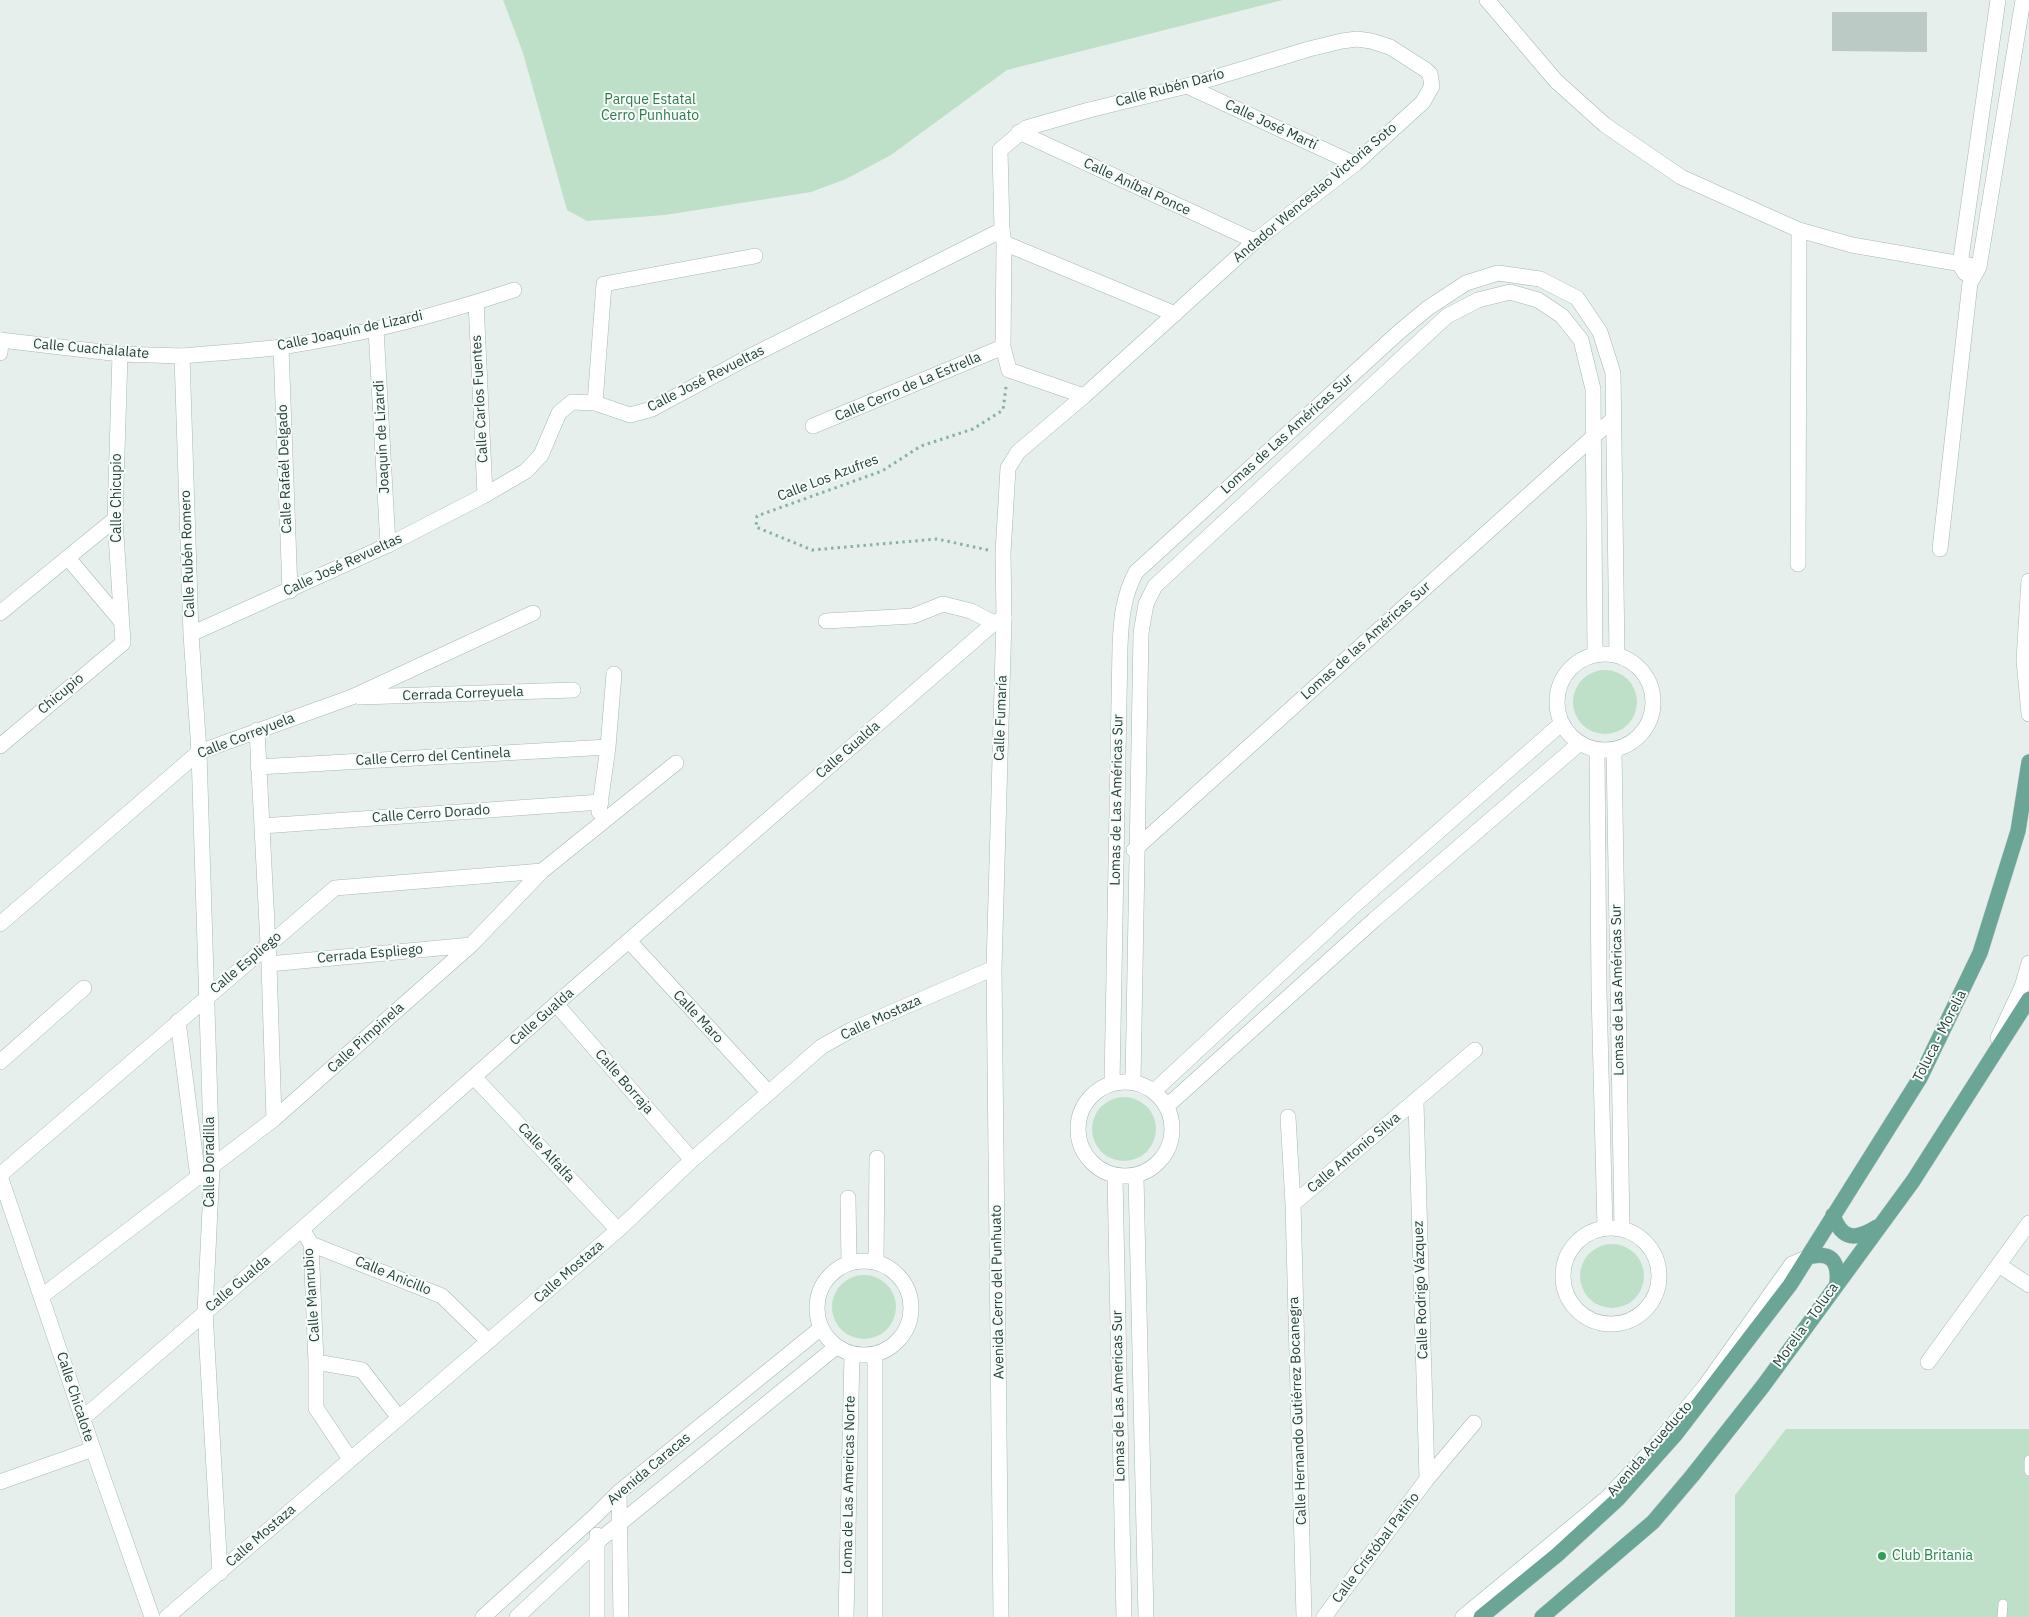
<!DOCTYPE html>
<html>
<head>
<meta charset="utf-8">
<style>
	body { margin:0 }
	canvas { display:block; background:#e6efeb }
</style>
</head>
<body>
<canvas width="2029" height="1617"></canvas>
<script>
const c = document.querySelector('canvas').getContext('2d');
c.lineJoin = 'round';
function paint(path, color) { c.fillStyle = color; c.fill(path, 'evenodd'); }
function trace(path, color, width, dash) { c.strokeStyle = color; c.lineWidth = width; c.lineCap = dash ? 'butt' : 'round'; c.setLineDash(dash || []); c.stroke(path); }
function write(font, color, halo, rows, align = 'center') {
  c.font = font + ' "IBM Plex Sans",sans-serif'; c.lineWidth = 4; c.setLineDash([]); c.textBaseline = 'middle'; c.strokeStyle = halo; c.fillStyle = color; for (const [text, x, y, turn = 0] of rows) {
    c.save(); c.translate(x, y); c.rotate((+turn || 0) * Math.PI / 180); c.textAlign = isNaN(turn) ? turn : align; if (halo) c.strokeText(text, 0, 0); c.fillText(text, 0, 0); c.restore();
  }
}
paint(new Path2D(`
	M 503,0 L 1283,0 L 1007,70 L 891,155 L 846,179 L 811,192 L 665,215 L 587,221 L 567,210 L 523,53 Z
	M1573 702a32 32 0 1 1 64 0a32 32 0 1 1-64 0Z
	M1092 1129a32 32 0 1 1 64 0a32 32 0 1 1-64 0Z
	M1580 1276a32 32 0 1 1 64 0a32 32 0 1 1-64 0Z
	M832 1307a32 32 0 1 1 64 0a32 32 0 1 1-64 0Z
	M 1786,1429 L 2029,1429 L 2029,1617 L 1735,1617 L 1735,1495 Z`), '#bfe0c8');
paint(new Path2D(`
	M 1832,12 L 1927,12 L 1927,52 L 1832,51 Z`), '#bbcac4');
const lane = new Path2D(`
	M 2029,1460 L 2029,1471
	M 2002,1617 L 2003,1604`);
const street = new Path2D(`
	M 1487,0 L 1556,81 L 1605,125 L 1681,177 L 1799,230 L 1852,245 L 1979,267
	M 1187,86 L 1355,164
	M 1019,132 L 1255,241
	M 1002,230 L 1004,243 L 1003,347 L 1009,370 L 1084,396
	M 1004,243 L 1175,314
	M 1965,273 L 1960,265 L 1998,0
	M 476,302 L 485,495
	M 376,329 L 388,545
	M 281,347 L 290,591
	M 0,353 L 1,340
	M 182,356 C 215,353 249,351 281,347 C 360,335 439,315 514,290
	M 595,403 L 604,284 L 755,256
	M 813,426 L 1003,347
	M 1940,549 L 1970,283 L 1979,267 L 2023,0
	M 68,558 L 121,621
	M 1798,564 L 1799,230
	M 826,621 L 913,616 L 943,604 L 971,611 L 994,623
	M1557 702a48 48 0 1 1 96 0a48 48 0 1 1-96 0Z
	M 360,697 L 573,690
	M 257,730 L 269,964 L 274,1119
	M 0,746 L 123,643 L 115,519
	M 1597,750 L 1599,991 L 1605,1228
	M 1614,750 L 1622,1229
	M 258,767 L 608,747
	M 599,812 L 608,747 L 614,674
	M 262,826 L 601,802
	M 1134,850 L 1613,419
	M 0,924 L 199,752 L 352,697 L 533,613
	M 629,941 L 768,1092
	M 269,964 L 471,945
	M 556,1004 L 692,1160
	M 178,1021 L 198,1178
	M 0,1062 L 84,988
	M 474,1077 L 618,1230
	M1078 1129a47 47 0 1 1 94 0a47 47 0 1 1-94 0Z
	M 1133,1082 L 1141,633 L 1146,604 L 1155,586 L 1447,316 L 1478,300 L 1510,292 L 1538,300 L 1562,316 L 1581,340 L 1593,389 L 1595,655
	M 1112,1083 L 1120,647 C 1121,620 1123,596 1136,572 L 1399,332 L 1428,308 L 1466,283 L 1498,273 L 1540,279 L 1577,298 L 1600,332 L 1613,373 L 1617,655
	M 1154,1091 L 1358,902 L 1562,723
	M 1416,1102 L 1427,1479
	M 1167,1106 L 1374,920 L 1580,743
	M 1288,1117 L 1293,1204 L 1304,1617
	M 0,1175 L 335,888 L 542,871
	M 1115,1176 L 1124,1617
	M 1136,1176 L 1146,1617
	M 848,1198 L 849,1263
	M 1293,1204 L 1475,1050
	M1563 1276a48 48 0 1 1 96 0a48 48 0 1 1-96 0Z
	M 302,1229 L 311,1244 L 316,1362 L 316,1408 L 350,1459
	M 311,1244 L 442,1296 L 488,1341
	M817 1308a47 47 0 1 1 94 0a47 47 0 1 1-94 0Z
	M 876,1262 L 877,1158
	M 1999,1265 L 2029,1285
	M 42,1296 L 274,1119 L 471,945 L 542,871 L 676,763
	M 875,1354 L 875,1617
	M 316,1362 L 362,1370 L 399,1418
	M 1928,1362 L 2029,1223
	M 83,1418 L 302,1229 L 556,1004 L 994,623 L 1004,618
	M 0,1482 L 93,1449
	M 619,1492 L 621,1617
	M 597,1535 L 597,1617
	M 483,1617 L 595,1516 L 619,1492 L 821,1328
	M 517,1617 L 597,1542 L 836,1347
	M 846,1617 L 852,1354
	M 1324,1617 L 1427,1479 L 1474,1423`);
const secondary = new Path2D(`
	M 0,340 L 120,354 L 182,356 L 191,634 L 199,752 L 212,1168 L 205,1312 L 220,1573
	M 2029,581 L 2024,660 L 2029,714
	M 0,613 L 115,519 L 120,354
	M 191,634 L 388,545 L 485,495 L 526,471 L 541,455 L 559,413 L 572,402 L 595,403 L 630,415 L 652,409 L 745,359 L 1002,230 L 1000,150 L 1026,128 L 1089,110 L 1187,86 L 1309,49 L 1342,41 L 1357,39 L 1371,41 L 1390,47 L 1426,70 L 1430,74 L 1432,86 L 1423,102 L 1355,164 L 1255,241 L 1084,396 L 1018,452 L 1008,468 L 1003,553 L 1004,618 L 994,968 L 1001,1617
	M 1998,1038 L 2022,987 L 2029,963
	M 0,1176 L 93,1449 L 152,1617
	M 167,1617 L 618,1230 L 692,1160 L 821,1047 L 851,1030 L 994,968
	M 1463,1617 L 1607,1498 L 1650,1452 L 1705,1386 L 1792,1264 L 1808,1257`);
const primary = new Path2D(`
	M 1833,1215 C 1842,1241 1856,1240 1877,1227
	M 1808,1257 C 1831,1251 1839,1261 1837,1283
	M 1481,1617 L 1557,1555 L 1618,1499 L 1676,1434 L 1790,1285 L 1920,1078 L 1980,953 L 2018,831 L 2029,762
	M 1542,1617 L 1653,1522 L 1692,1476 L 1763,1386 L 1913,1181 L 2029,999`);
trace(lane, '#a8b8b2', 10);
trace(street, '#a8b8b2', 16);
trace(secondary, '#a4bbb3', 16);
trace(primary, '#c2cac8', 16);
trace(new Path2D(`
	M 988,550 L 937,539 L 812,550 L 756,527 L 757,516 L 882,471 L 921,446 L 973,429 L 1003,410 L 1006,387`), '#86b3a5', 3, [2.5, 4]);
trace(lane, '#fff', 9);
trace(street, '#fff', 15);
trace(secondary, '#fff', 15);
trace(primary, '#6aa596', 15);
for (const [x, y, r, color] of [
	[1882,1556,5,"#2e9e5b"]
]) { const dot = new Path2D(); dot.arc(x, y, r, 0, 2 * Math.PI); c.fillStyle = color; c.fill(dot); trace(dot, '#f7fbf9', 2); }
write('14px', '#24423a', '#f7fbf9', [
	["Calle Rubén Darío",1170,88,-15],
	["Calle José Martí",1271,125,25],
	["Calle Aníbal Ponce",1137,187,25],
	["Andador Wenceslao Victoria Soto",1315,193,-40],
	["Calle Joaquín de Lizardi",350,331,-12],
	["Calle Cuachalalate",91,349,5],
	["Calle José Revueltas",706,379,-27],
	["Calle Cerro de La Estrella",908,387,-23],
	["Calle Carlos Fuentes",480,399,-93],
	["Lomas de Las Américas Sur",1287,434,-42],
	["Joaquín de Lizardi",382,437,-93],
	["Calle Rafaél Delgado",285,469,-92],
	["Calle Los Azufres",828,478,-21],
	["Calle Chicupio",117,498,-90],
	["Calle Rubén Romero",188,554,-92],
	["Calle José Revueltas",343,565,-25],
	["Lomas de las Américas Sur",1366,641,-42],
	["Chicupio",61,694,-40],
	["Cerrada Correyuela",463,694,-2],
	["Calle Fumaría",1001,718,-88],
	["Calle Correyuela",246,736,-21],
	["Calle Gualda",848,750,-41],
	["Calle Cerro del Centinela",433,757,-3],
	["Lomas de Las Américas Sur",1117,800,-89],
	["Calle Cerro Dorado",431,814,-4],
	["Cerrada Espliego",370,954,-5],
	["Calle Espliego",246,963,-40],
	["Lomas de Las Américas Sur",1618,990,-91],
	["Calle Gualda",542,1017,-41],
	["Calle Maro",698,1017,47],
	["Calle Mostaza",881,1018,-25],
	["Toluca - Morelia",1940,1036,-63],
	["Calle Pimpinela",366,1038,-42],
	["Calle Borraja",624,1082,49],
	["Calle Alfalfa",546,1153,47],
	["Calle Antonio Silva",1354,1153,-40],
	["Calle Doradilla",210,1162,-90],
	["Calle Mostaza",569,1272,-41],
	["Calle Anicillo",393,1276,22],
	["Calle Gualda",238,1284,-40],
	["Calle Rodrigo Vázquez",1421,1290,-92],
	["Avenida Cerro del Punhuato",998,1292,-91],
	["Calle Manrubio",312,1295,-94],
	["Morelia - Toluca",1806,1325,-54],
	["Lomas de Las Americas Sur",1119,1396,-91],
	["Calle Chicalote",75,1397,72],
	["Calle Hernando Gutiérrez Bocanegra",1298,1411,-92],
	["Avenida Acueducto",1650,1449,-49],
	["Avenida Caracas",649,1469,-40],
	["Loma de Las Americas Norte",849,1485,-89],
	["Calle Mostaza",261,1536,-41],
	["Calle Cristóbal Patiño",1376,1548,-53]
]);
write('14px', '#2d7a4b', '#f7fbf9', [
	["Parque Estatal",650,100],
	["Cerro Punhuato",650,116]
]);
write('14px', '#27864d', '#f7fbf9', [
	["Club Britania",1892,1556]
], 'left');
</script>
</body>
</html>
